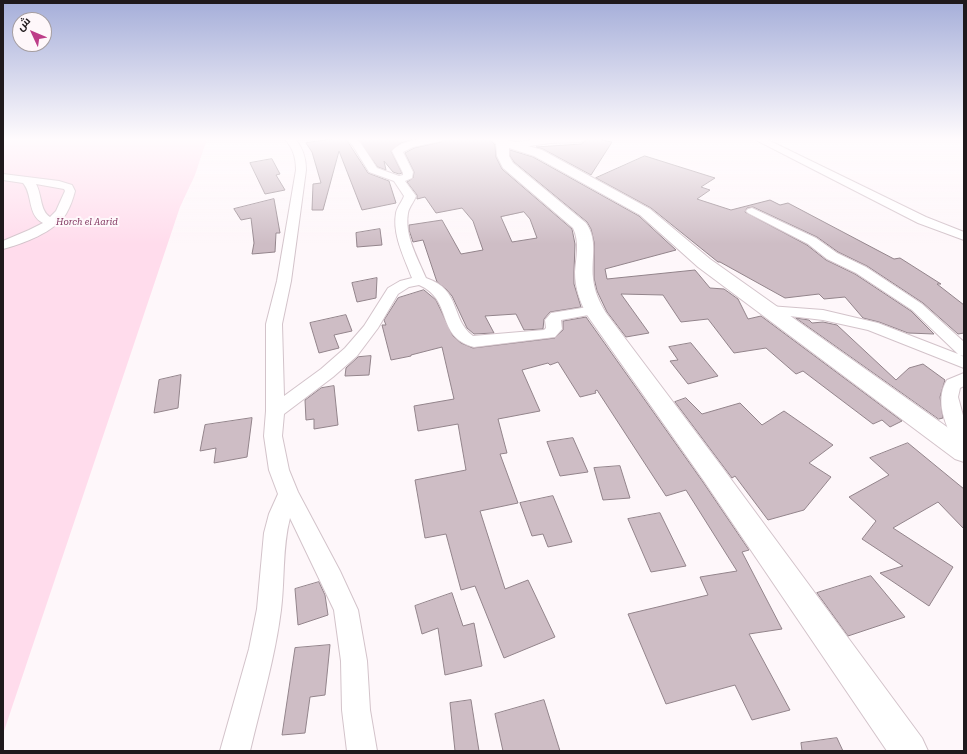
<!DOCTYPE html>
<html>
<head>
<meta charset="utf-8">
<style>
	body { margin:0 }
	#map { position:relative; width:967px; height:754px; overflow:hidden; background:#fef7fa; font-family:"Roboto Serif",Cairo,serif }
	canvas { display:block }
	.frame { position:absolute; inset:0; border:4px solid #1f191c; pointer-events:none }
	.north { position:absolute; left:12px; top:12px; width:40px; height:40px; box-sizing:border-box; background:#fef7fa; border:1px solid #a59ea1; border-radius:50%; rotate:314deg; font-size:11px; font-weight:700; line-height:16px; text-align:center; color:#1f191c }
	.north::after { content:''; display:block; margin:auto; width:14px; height:18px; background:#bd3d89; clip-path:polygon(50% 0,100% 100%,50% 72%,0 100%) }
</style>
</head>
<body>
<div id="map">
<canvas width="967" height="754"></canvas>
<div class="frame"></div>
<div class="north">ش</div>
</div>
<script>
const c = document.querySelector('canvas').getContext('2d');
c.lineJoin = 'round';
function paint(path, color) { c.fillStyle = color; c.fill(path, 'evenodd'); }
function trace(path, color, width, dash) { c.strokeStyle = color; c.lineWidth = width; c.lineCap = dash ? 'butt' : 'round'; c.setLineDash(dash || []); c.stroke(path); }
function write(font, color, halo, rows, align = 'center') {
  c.font = font + ' "Roboto Serif",serif'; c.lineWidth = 4; c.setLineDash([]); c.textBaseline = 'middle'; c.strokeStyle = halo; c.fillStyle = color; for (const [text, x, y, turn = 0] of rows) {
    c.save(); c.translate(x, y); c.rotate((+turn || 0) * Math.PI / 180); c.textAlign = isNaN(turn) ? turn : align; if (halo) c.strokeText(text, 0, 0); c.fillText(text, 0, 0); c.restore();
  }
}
paint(new Path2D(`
	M 3,139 L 207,139 L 195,175 L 180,207 L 3,734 Z`), '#ffdcec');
const building = new Path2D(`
	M 332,139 L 346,139 L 368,173 L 389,181 L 396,203 L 362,210 L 339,151 L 323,210 L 312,210 L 313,184 L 321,183 L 312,152 L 306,143 Z
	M 358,139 L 415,139 L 401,143 L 391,151 L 402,173 L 399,174 L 393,172 L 384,161 L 386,170 L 378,167 Z
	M 444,139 L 489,139 L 495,145 L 496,157 L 502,169 L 572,229 L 575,244 L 574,272 L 574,284 L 581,307 L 550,312 L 544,319 L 543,329 L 524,330 L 516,314 L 485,316 L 494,333 L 474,334 L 467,328 L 452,296 L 446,289 L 437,282 L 423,240 L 413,242 L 409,230 L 409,225 L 442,220 L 461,254 L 483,250 L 473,221 L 462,208 L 436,213 L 425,197 L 417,199 L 417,195 L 407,182 L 413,178 L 414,172 L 405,153 L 414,148 L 441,142 ZM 524,212 L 530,219 L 537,238 L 512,242 L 501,217 Z
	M 587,139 L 602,139 L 602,140 L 612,142 L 591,175 L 543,149 L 536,147 L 581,144 Z
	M 510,150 L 533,157 L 639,216 L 676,250 L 605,269 L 607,279 L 695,270 L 710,288 L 724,289 L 738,299 L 748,319 L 761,316 L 902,421 L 890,427 L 882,420 L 873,424 L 803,371 L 796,374 L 766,348 L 734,353 L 708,319 L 681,322 L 663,295 L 621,294 L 649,333 L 626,337 L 607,312 L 597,291 L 594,278 L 594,242 L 591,229 L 587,222 L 514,162 L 510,156 Z
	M 645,156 L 715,178 L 701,187 L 710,190 L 697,199 L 731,210 L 770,200 L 780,205 L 788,203 L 894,259 L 900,258 L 941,284 L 937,284 L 964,305 L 964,333 L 958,334 L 923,303 L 867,266 L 838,252 L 817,237 L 753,207 L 747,208 L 745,212 L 807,245 L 826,260 L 855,274 L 911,311 L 934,334 L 908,333 L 879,322 L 863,318 L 845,297 L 824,299 L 819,294 L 785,298 L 720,262 L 718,262 L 651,208 L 596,178 Z
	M 272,159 L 280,174 L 276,175 L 285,190 L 265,194 L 250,163 Z
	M 274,199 L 280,233 L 276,233 L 275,252 L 252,254 L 254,243 L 251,218 L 241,220 L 234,209 Z
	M 380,229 L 382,245 L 357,247 L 356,233 Z
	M 377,278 L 376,298 L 357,302 L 352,283 Z
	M 424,290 L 436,300 L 453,336 L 461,343 L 473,348 L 555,338 L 563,330 L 563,321 L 586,317 L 703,482 L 749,550 L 742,552 L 782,629 L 749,634 L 790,710 L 752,720 L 735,685 L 666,704 L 628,614 L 708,595 L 700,577 L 737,571 L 686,490 L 666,496 L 597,390 L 595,391 L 596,393 L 580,397 L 558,362 L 550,365 L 548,363 L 522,370 L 540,411 L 498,419 L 507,453 L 500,454 L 518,503 L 480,511 L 505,589 L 528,580 L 555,637 L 504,658 L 475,586 L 461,590 L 446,534 L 425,538 L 415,480 L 466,470 L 458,424 L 418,431 L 414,406 L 454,399 L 442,347 L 411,355 L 411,356 L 391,360 L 382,325 L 386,325 L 384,320 L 398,298 Z
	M 346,315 L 352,331 L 334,335 L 339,348 L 319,353 L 310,323 Z
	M 796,318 L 809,320 L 812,323 L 823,322 L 837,325 L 896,380 L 909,368 L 923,364 L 945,380 L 940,397 L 943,418 L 939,419 Z
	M 691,343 L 718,376 L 688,384 L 670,361 L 678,360 L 669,347 Z
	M 371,356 L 369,375 L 345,376 L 346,368 L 358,357 Z
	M 181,375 L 178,408 L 154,413 L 159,380 Z
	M 334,386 L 338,425 L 314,429 L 314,419 L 306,420 L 305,400 L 321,388 Z
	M 686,398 L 702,414 L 740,403 L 762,425 L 784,411 L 833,445 L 809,463 L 831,477 L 804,510 L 768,520 L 735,476 L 732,478 L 675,402 Z
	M 252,418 L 247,457 L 214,463 L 216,448 L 200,451 L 205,425 Z
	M 573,438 L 588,472 L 560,476 L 547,442 Z
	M 908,443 L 964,489 L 964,529 L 938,502 L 893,528 L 953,567 L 929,606 L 880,573 L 903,566 L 862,539 L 876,521 L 849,497 L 889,475 L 870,458 Z
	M 620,466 L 630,498 L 603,500 L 594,468 Z
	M 553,496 L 572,542 L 548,547 L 543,534 L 532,536 L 520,503 Z
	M 660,513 L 686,566 L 651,572 L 628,519 Z
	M 871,576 L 905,617 L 848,636 L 817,593 Z
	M 319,582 L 325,595 L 328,615 L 298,625 L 295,589 Z
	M 452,593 L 463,626 L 474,623 L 482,666 L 445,675 L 438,628 L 422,634 L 415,606 Z
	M 330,645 L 325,695 L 310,697 L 305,733 L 282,735 L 295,648 Z
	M 471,700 L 479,751 L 455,751 L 450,703 Z
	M 544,700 L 560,751 L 503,751 L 495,714 Z
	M 837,738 L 843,751 L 802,751 L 801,743 Z`);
paint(building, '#cebdc5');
trace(building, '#93848b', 1);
const minor = new Path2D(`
	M 285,139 L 295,139 C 303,148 306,158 306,170 L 291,281 L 282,324 L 284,396 L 321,369 L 345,348 L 364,326 L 388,288 L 400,281 L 412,278 C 405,259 392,235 396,213 C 397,207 402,202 404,196 L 394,181 L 369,172 L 353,146 L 347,139 L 356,139 L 360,142 L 377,168 L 399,176 L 403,175 L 403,173 L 392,151 C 402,139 428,138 443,139 L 441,141 L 413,147 L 403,152 L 413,172 L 412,178 L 405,181 L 416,196 C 414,202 409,207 408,213 C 404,235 418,259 426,278 C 462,290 450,319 473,336 L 544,330 L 546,328 L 545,320 L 551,313 L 594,306 L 599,307 L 601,310 L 599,313 L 594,314 L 561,320 L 562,329 L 555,337 L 474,347 C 435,337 454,300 419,285 L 409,287 L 398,294 L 378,328 L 357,356 L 333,377 L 284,414 L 282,436 L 289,470 L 298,492 L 340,571 L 358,610 L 367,661 L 370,710 L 377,751 L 347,751 L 342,710 L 341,661 L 334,610 L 290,518 C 282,548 285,579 281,610 C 275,658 261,704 250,751 L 220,751 L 249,649 L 257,609 L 264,533 L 269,514 L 278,494 L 269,470 L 264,436 L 266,411 L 266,324 L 277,281 L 296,170 C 296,157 293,149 285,139 Z
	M 540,139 L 586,139 L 581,142 L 550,143 L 516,148 L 511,145 L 516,142 Z
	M 754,139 L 766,139 L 926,217 L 964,232 L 964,240 L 918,223 Z
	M 3,174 L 59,181 L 72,185 L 75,191 C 73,199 70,207 66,214 C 55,232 22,244 3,249 L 3,241 L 29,230 L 43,223 C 27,215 33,194 23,183 L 3,180 ZM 36,184 L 64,189 L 65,191 L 56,211 L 50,217 C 40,211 42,195 36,184 Z
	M 752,208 L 816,238 L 837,253 L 866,267 L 922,304 L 964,342 L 964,356 L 960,355 L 964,357 L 964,368 L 868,330 L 823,320 L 764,313 L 762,310 L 764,307 L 769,306 L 823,310 L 878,323 L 958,354 L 912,310 L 856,273 L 827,259 L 808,244 L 748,213 L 746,211 L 748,209 Z
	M 964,373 L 964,386 L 960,388 L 958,397 L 964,419 L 964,449 L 957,447 C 946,427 934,401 947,380 Z`);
const tertiary = new Path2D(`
	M 490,139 L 504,139 L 542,150 L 650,209 L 710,259 L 964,439 L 964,462 L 955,459 L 698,267 L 640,215 L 534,156 L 509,148 L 509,156 L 513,163 L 586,223 C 598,240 591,258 593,278 C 594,290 599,302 606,313 L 722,467 L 922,738 L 928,751 L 887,751 L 704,481 L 587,315 C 580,302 575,288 575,272 C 576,258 580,242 573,228 L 503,168 L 497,156 L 496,144 Z`);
trace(minor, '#d3c3ca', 2);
trace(tertiary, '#d3c3ca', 2);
paint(minor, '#fff');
paint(tertiary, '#fff');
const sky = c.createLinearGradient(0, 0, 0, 244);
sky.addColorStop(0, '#a5aed9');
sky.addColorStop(0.57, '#fffbfd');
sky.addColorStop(1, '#fffbfd00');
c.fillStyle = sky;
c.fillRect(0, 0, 967, 244);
write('italic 9px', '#823861', '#fef7fa', [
	["Horch el Aarid",87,222]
]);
</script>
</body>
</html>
